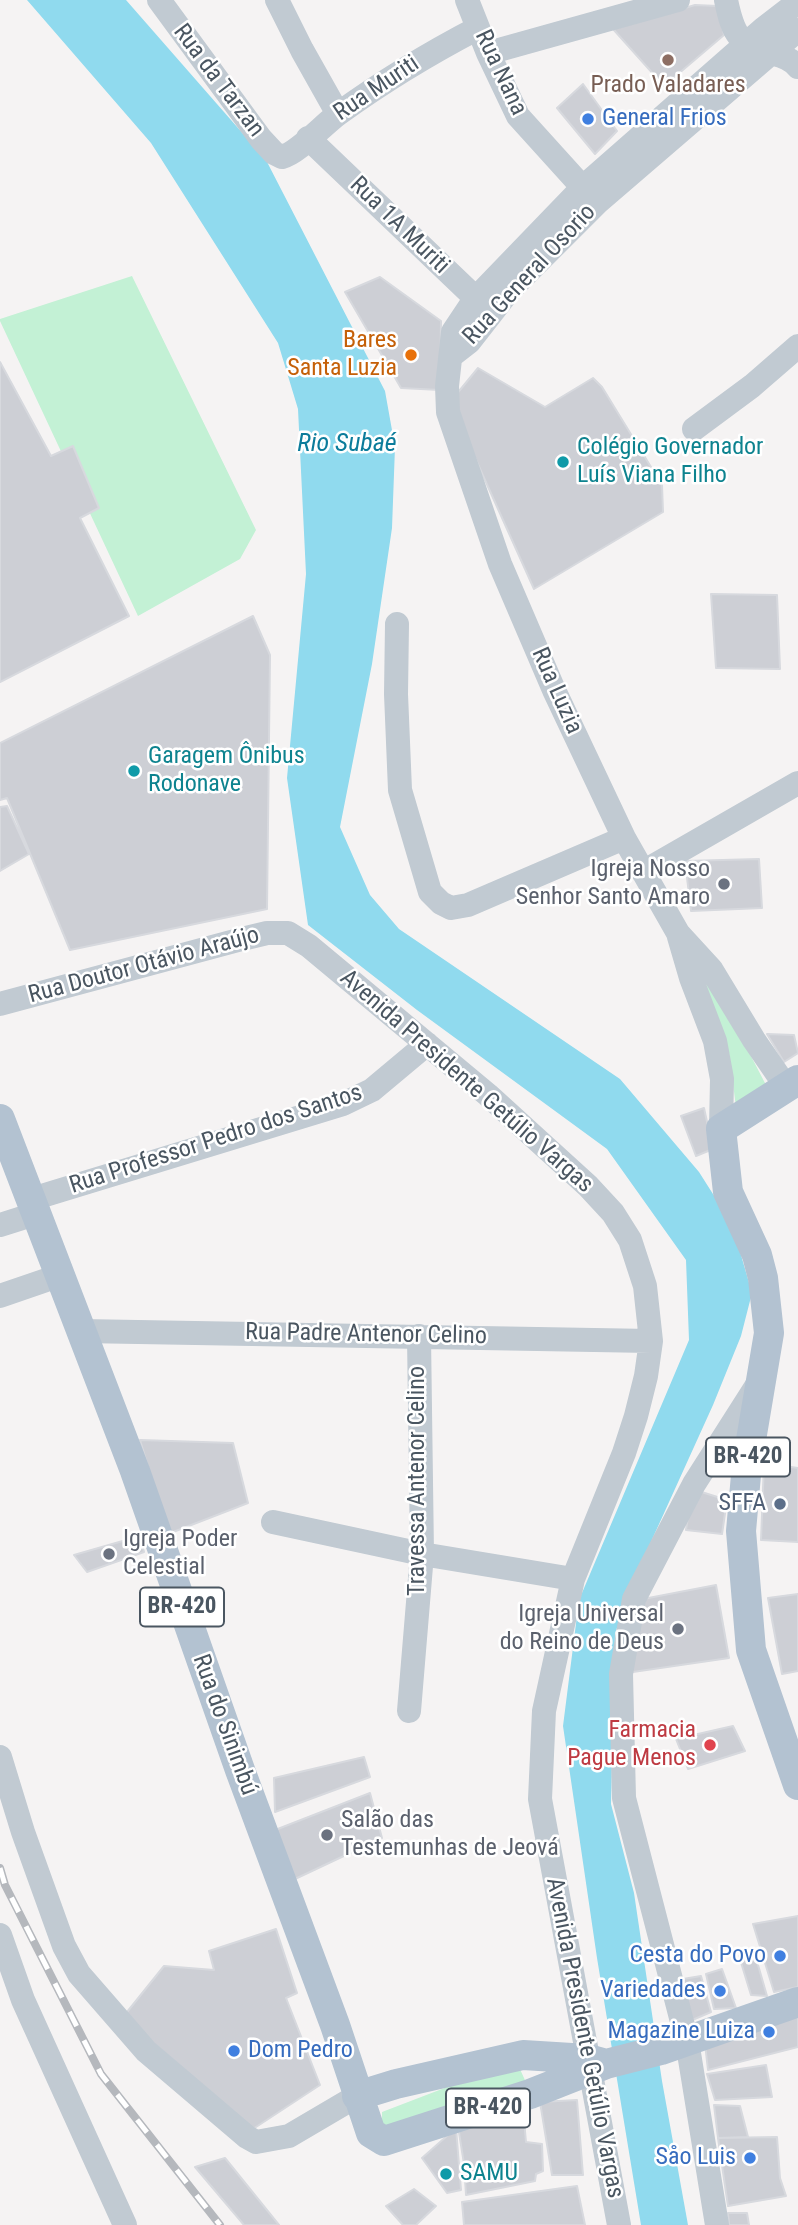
<!DOCTYPE html>
<html>
<head>
<meta charset="utf-8">
<style>
	body { margin:0 }
	canvas { display:block; background:#f5f3f3 }
</style>
</head>
<body>
<canvas width="798" height="2225"></canvas>
<script>
const c = document.querySelector('canvas').getContext('2d');
c.lineJoin = 'round';
function paint(path, color) { c.fillStyle = color; c.fill(path, 'evenodd'); }
function trace(path, color, width, dash) { c.strokeStyle = color; c.lineWidth = width; c.lineCap = dash ? 'butt' : 'round'; c.setLineDash(dash || []); c.stroke(path); }
function write(font, color, halo, rows, align = 'center') {
  c.font = font + ' "Roboto Condensed",sans-serif'; c.lineWidth = 5; c.setLineDash([]); c.textBaseline = 'middle'; c.strokeStyle = halo; c.fillStyle = color; for (const [text, x, y, turn = 0] of rows) {
    c.save(); c.translate(x, y); c.rotate((+turn || 0) * Math.PI / 180); c.textAlign = isNaN(turn) ? turn : align; if (halo) c.strokeText(text, 0, 0); c.fillText(text, 0, 0); c.restore();
  }
}
paint(new Path2D(`
	M 132,276 L 256,530 L 240,559 L 138,616 L 0,321 L 0,319 Z
	M 702,962 L 766,1085 L 736,1107 L 729,1053 L 695,980 Z
	M 519,2067 L 529,2089 L 396,2133 L 382,2124 L 382,2112 L 455,2084 Z`), '#c3f1d5');
paint(new Path2D(`
	M 27,0 L 126,0 L 266,160 L 385,391 L 395,447 L 392,528 L 372,664 L 340,827 L 370,895 L 399,929 L 620,1079 L 699,1172 L 732,1224 L 752,1293 L 741,1336 L 713,1405 L 650,1544 L 615,1633 L 611,1804 L 634,1893 L 662,2081 L 688,2225 L 641,2225 L 597,1958 L 563,1726 L 579,1600 L 689,1340 L 686,1260 L 607,1149 L 417,1010 L 308,925 L 287,778 L 306,574 L 298,409 L 278,343 L 151,143 Z`), '#90daee');
const building = new Path2D(`
	M 695,5 L 718,6 L 724,35 L 664,86 L 613,29 Z
	M 583,84 L 617,131 L 595,154 L 557,108 Z
	M 380,277 L 441,321 L 440,390 L 401,388 L 345,292 Z
	M 0,362 L 51,456 L 73,446 L 99,508 L 80,518 L 129,616 L 0,682 Z
	M 478,368 L 545,407 L 593,378 L 602,387 L 662,485 L 663,512 L 534,589 L 467,440 L 455,396 Z
	M 711,594 L 777,595 L 780,669 L 716,668 Z
	M 253,616 L 270,655 L 267,909 L 70,950 L 7,798 L 0,800 L 0,743 Z
	M 7,806 L 29,854 L 0,871 L 0,807 Z
	M 759,859 L 762,908 L 691,911 L 685,861 Z
	M 767,1034 L 794,1035 L 798,1053 L 784,1062 Z
	M 704,1108 L 713,1149 L 696,1156 L 681,1116 Z
	M 140,1440 L 233,1443 L 248,1503 L 168,1534 Z
	M 764,1463 L 798,1468 L 798,1542 L 761,1540 Z
	M 692,1489 L 727,1500 L 722,1534 L 686,1530 Z
	M 140,1536 L 144,1552 L 87,1572 L 74,1555 Z
	M 716,1585 L 729,1658 L 626,1673 L 638,1600 Z
	M 798,1594 L 798,1671 L 782,1674 L 768,1598 Z
	M 733,1726 L 745,1751 L 688,1769 L 676,1739 Z
	M 364,1757 L 370,1777 L 275,1812 L 274,1778 Z
	M 370,1793 L 382,1838 L 295,1879 L 270,1832 Z
	M 798,1916 L 798,1987 L 774,1992 L 753,1924 Z
	M 276,1929 L 297,1993 L 286,1998 L 320,2085 L 253,2129 L 123,2017 L 164,1966 L 214,1970 L 209,1951 Z
	M 754,1951 L 767,1996 L 751,1995 L 739,1956 Z
	M 722,1969 L 736,2008 L 714,2009 L 706,1974 Z
	M 701,1976 L 711,2012 L 690,2021 L 683,1979 Z
	M 798,2012 L 798,2047 L 708,2070 L 705,2044 Z
	M 766,2065 L 772,2097 L 715,2100 L 707,2074 Z
	M 577,2100 L 583,2175 L 552,2175 L 540,2102 Z
	M 714,2105 L 740,2106 L 748,2137 L 718,2138 Z
	M 457,2120 L 524,2120 L 526,2142 L 542,2144 L 543,2171 L 536,2174 L 535,2181 L 466,2195 L 464,2164 Z
	M 456,2128 L 461,2190 L 447,2193 L 422,2158 Z
	M 777,2137 L 780,2178 L 786,2196 L 728,2206 L 718,2138 Z
	M 225,2158 L 279,2225 L 244,2225 L 195,2167 Z
	M 577,2186 L 585,2225 L 464,2225 L 462,2202 Z
	M 414,2189 L 436,2206 L 416,2225 L 403,2225 L 386,2206 Z
	M 728,2213 L 747,2213 L 749,2225 L 729,2225 Z`);
paint(building, '#cdcfd5');
trace(building, '#d7d9de', 2);
trace(new Path2D(`
	M 159,0 L 261,139 L 274,153 L 282,157 C 298,153 323,125 338,114 C 382,82 430,53 478,28
	M 277,0 L 302,50 L 338,114
	M 467,0 L 488,53 L 518,116 L 594,200
	M 726,0 C 733,34 738,45 774,54 C 784,56 791,59 798,67
	M 488,53 L 678,0
	M 308,138 L 487,309
	M 451,356 L 469,342 L 508,292 L 597,203 L 798,30
	M 694,429 L 752,386 L 798,346
	M 397,624 L 396,694 L 400,790 L 430,892 L 441,903 L 451,908 L 468,905 L 624,838
	M 643,872 L 798,783
	M 679,937 L 691,978 L 715,1041 L 722,1079 L 721,1129
	M 0,1004 L 242,939 L 267,933 L 288,933 L 309,946 L 488,1095 L 588,1186 L 613,1213 L 630,1240 L 645,1286 L 651,1341 L 646,1376 L 636,1416 L 624,1453 L 573,1579 L 544,1711 L 540,1799 L 619,2225
	M 787,1088 L 754,1040 L 711,969 L 678,933 L 624,838 L 554,690 L 500,564 L 448,412 L 447,386 L 453,332 L 475,299 L 583,187 L 763,29 L 798,2
	M 32,1199 L 343,1104 L 372,1090 L 427,1044
	M 0,1225 L 38,1213
	M 0,1296 L 61,1275
	M 81,1331 L 651,1341
	M 273,1522 L 422,1554 L 573,1579
	M 409,1711 L 422,1554 L 419,1336
	M 0,1757 L 23,1832 L 64,1946 L 79,1974 L 146,2051 L 247,2137 L 256,2142 L 289,2136 L 357,2096
	M 0,1935 L 23,2000 L 125,2225
	M 717,2225 L 687,2041 L 624,1798 L 621,1674 L 634,1599 L 694,1484 L 759,1382`), '#c1cad2', 24);
trace(new Path2D(`
	M 798,1080 L 721,1129 L 728,1192 L 757,1255 L 763,1278 L 769,1333 L 747,1464 L 741,1531 L 751,1650 L 798,1785
	M 0,1119 L 135,1471 L 240,1770 L 335,2025 L 371,2133 L 384,2141 L 530,2094 L 606,2064 L 661,2050 L 798,2002
	M 357,2096 L 396,2084 L 523,2055 L 588,2059 L 606,2064`), '#b3c2d1', 30);
const rail = new Path2D(`
	M 0,1868 L 5,1885 L 101,2074 L 220,2225`);
trace(rail, '#b5b8bd', 8);
trace(rail, '#fff', 5, [16]);
for (const [x, y, r, color] of [
	[668,60,7,"#8d6e63"],
	[588,119,7,"#3f7fe0"],
	[411,355,7,"#e8710a"],
	[563,462,7,"#0f9aa8"],
	[134,771,7,"#0f9aa8"],
	[724,884,7,"#6b7280"],
	[780,1504,7,"#5c6f8a"],
	[109,1554,7,"#6b7280"],
	[678,1629,7,"#6b7280"],
	[710,1745,7,"#e0444e"],
	[327,1835,7,"#6b7280"],
	[780,1956,7,"#3f7fe0"],
	[720,1991,7,"#3f7fe0"],
	[769,2032,7,"#3f7fe0"],
	[234,2051,7,"#3f7fe0"],
	[750,2158,7,"#3f7fe0"],
	[446,2174,7,"#0f9aa8"]
]) { const dot = new Path2D(); dot.arc(x, y, r, 0, 2 * Math.PI); c.fillStyle = color; c.fill(dot); trace(dot, '#fff', 2.5); }
for (const [x, y, w] of [
	[748,1457,84],
	[182,1607,84],
	[488,2108,84]
]) { const box = new Path2D(); box.roundRect(x - w / 2, y - 19.5, w, 39, 5); c.fillStyle = '#fff'; c.fill(box); trace(box, '#4a5661', 2); }
write('bold 23px', '#4a5661', null, [
	["BR-420",748,1457],
	["BR-420",182,1607],
	["BR-420",488,2108]
]);
write('24px', '#4a5661', '#fff', [
	["Rua Nana",500,73,65],
	["Rua da Tarzan",218,81,53],
	["Rua Muriti",377,89,-34],
	["Rua 1A Muriti",399,226,44],
	["Rua General Osorio",530,275,-47],
	["Rua Luzia",556,691,66],
	["Rua Doutor Otávio Araújo",144,966,-15],
	["Avenida Presidente Getúlio Vargas",466,1082,41],
	["Rua Professor Pedro dos Santos",216,1140,-18],
	["Rua Padre Antenor Celino",366,1335,1],
	["Travessa Antenor Celino",418,1481,-90],
	["Rua do Sinimbú",224,1725,70],
	["Avenida Presidente Getúlio Vargas",584,2038,79]
]);
write('24px', '#785e54', '#fff', [
	["Prado Valadares",668,86]
]);
write('24px', '#366cbe', '#fff', [
	["General Frios",602,119,"left"],
	["Cesta do Povo",766,1956],
	["Variedades",706,1991],
	["Magazine Luiza",755,2032],
	["Dom Pedro",248,2051,"left"],
	["Såo Luis",736,2158]
], 'right');
write('24px', '#c56008', '#fff', [
	["Bares",397,341],
	["Santa Luzia",397,369]
], 'right');
write('24px', '#0d838f', '#fff', [
	["Colégio Governador",577,448],
	["Luís Viana Filho",577,476],
	["Garagem Ônibus",148,757],
	["Rodonave",148,785],
	["SAMU",460,2174]
], 'left');
write('24px', '#5b616d', '#fff', [
	["Igreja Nosso",710,870],
	["Senhor Santo Amaro",710,898],
	["Igreja Poder",123,1540,"left"],
	["Celestial",123,1568,"left"],
	["Igreja Universal",664,1615],
	["do Reino de Deus",664,1643],
	["Salão das",341,1821,"left"],
	["Testemunhas de Jeová",341,1849,"left"]
], 'right');
write('24px', '#4e5e75', '#fff', [
	["SFFA",766,1504]
], 'right');
write('24px', '#be3a42', '#fff', [
	["Farmacia",696,1731],
	["Pague Menos",696,1759]
], 'right');
write('italic 26px', '#0c7c9b', '#fff', [
	["Rio Subaé",347,444]
]);
</script>
</body>
</html>
